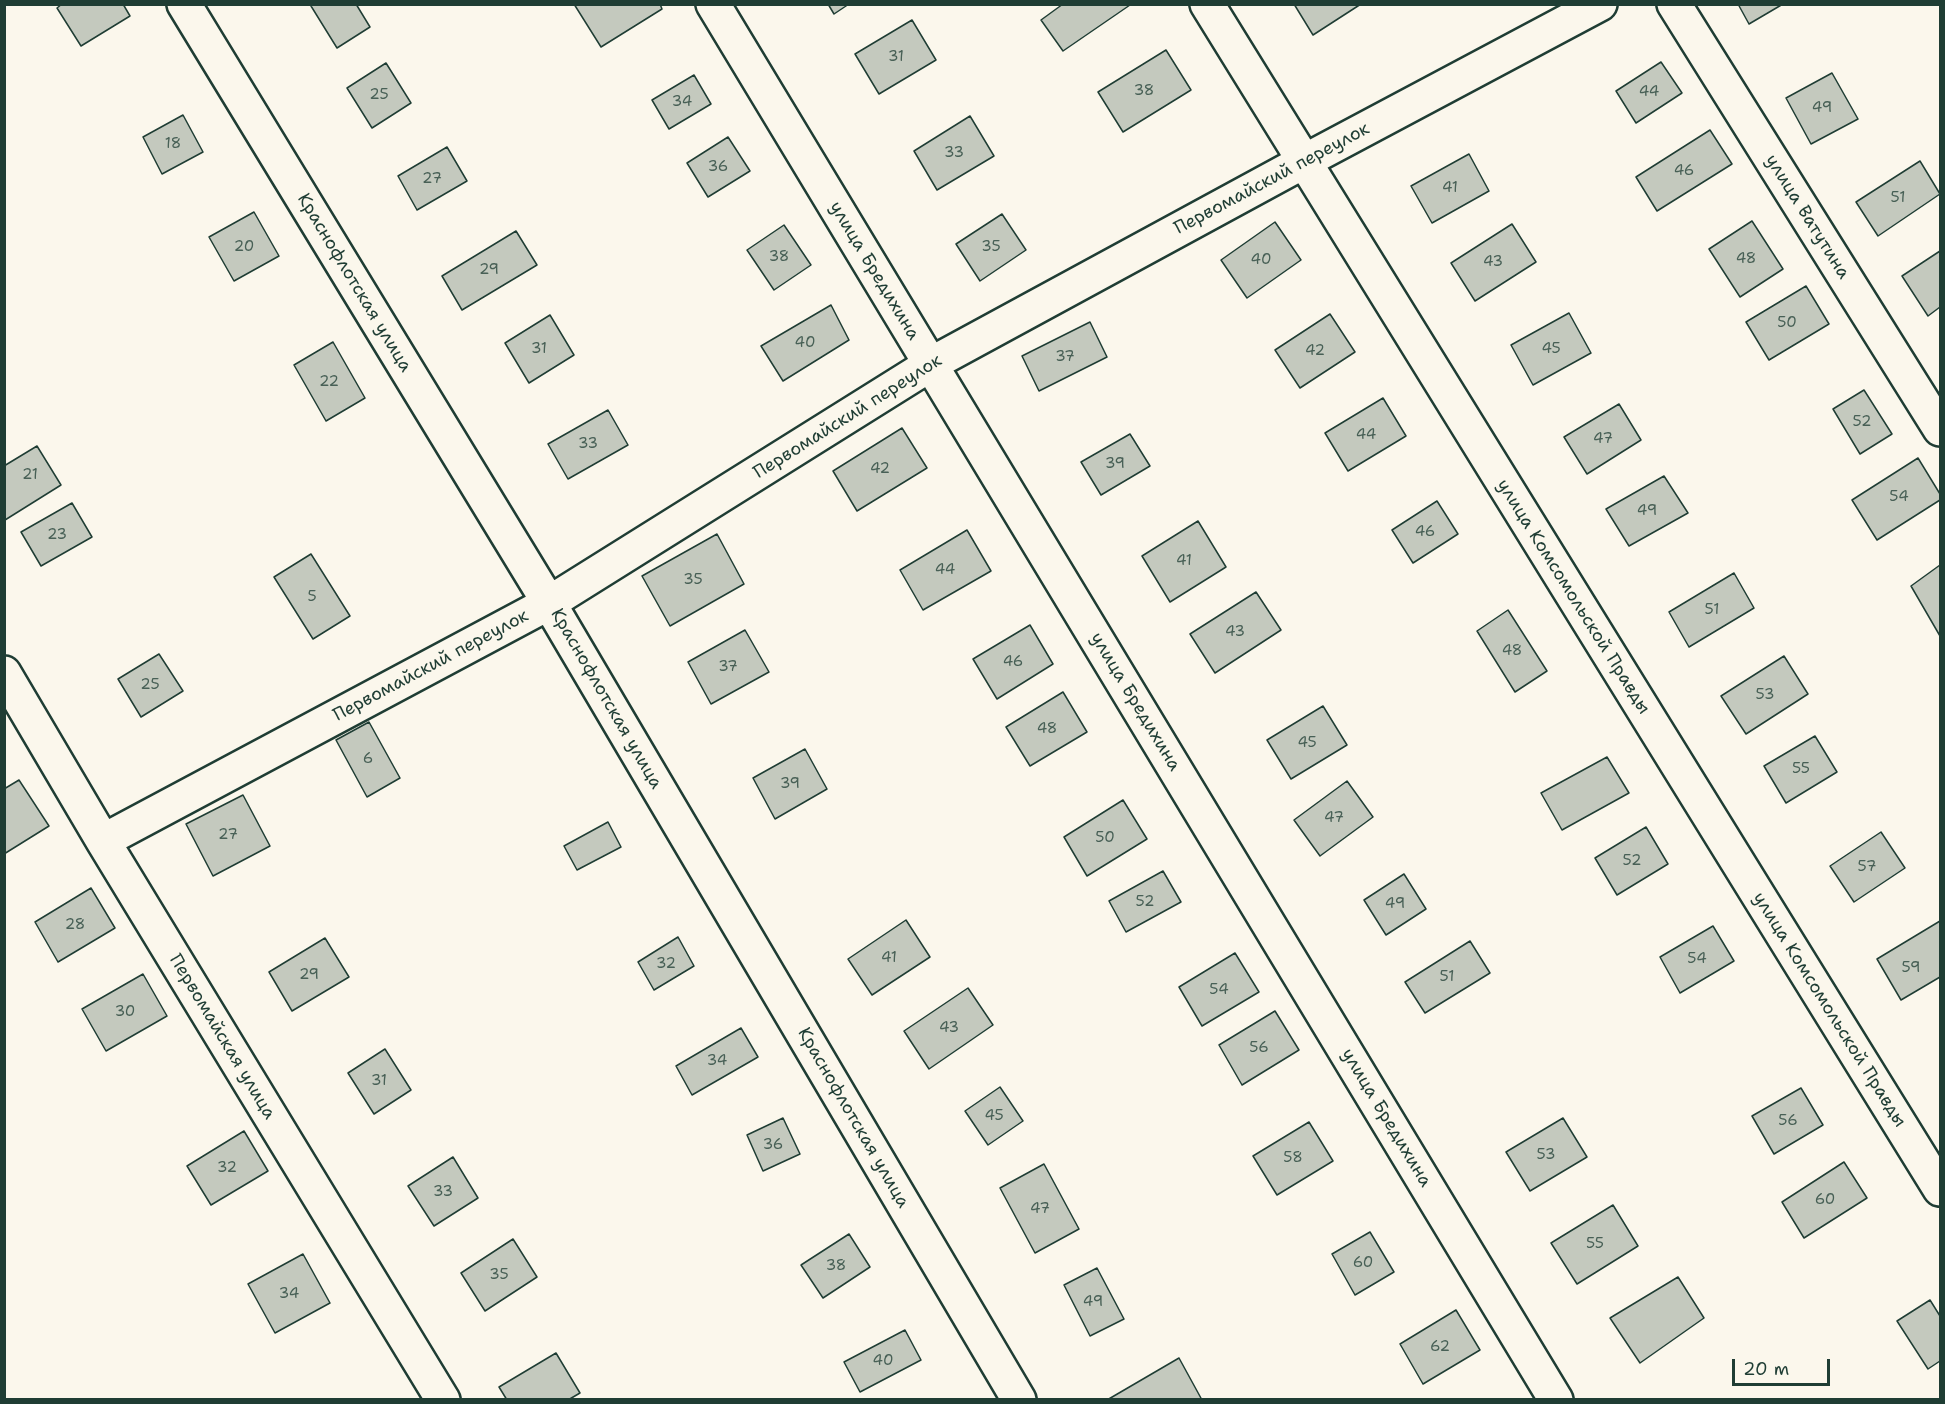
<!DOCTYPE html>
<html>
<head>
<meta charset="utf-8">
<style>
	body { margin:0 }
	#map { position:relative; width:1945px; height:1404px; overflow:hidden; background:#fbf7ec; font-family:"Shantell Sans",sans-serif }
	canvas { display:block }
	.frame { position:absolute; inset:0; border:6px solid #1f3d34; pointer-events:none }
	.scale { position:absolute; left:1732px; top:1359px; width:98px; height:27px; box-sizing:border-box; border:3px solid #1f3d34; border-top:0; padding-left:8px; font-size:18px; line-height:21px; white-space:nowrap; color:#1f3d34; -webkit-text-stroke:4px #fbf7ec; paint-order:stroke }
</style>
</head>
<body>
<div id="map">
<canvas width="1945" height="1404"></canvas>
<div class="frame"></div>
<div class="scale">20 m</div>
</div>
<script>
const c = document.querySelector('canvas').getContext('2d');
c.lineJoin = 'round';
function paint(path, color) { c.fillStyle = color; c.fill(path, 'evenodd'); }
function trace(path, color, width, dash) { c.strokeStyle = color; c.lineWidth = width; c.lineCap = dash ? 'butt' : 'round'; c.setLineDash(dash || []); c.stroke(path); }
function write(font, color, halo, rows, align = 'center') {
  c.font = font + ' "Shantell Sans",sans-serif'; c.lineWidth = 6; c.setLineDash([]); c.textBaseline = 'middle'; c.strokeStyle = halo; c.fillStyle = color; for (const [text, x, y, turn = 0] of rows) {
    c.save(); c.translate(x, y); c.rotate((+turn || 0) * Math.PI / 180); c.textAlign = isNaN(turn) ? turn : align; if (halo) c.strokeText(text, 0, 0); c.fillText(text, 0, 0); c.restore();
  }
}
const building = new Path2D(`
	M 62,4 L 123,4 L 130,16 L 81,46 L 57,8 Z
	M 313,4 L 356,4 L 370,27 L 337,48 L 311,6 Z
	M 574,4 L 660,4 L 662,9 L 601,47 Z
	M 828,4 L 849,4 L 834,14 Z
	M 1063,4 L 1130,4 L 1130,5 L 1063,51 L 1041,20 Z
	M 1294,4 L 1361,4 L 1313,35 Z
	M 1738,4 L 1783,4 L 1749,24 Z
	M 912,20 L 936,60 L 879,94 L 855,54 Z
	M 1166,50 L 1191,90 L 1123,132 L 1098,92 Z
	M 1661,62 L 1682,93 L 1636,123 L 1616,91 Z
	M 386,63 L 411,103 L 372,128 L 347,88 Z
	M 1832,73 L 1858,119 L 1811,144 L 1786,98 Z
	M 694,75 L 711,104 L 669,129 L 652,100 Z
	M 183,115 L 203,152 L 162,174 L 143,137 Z
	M 970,116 L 994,156 L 937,190 L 914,151 Z
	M 1710,130 L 1732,164 L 1657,211 L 1636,177 Z
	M 728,137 L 750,171 L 708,197 L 687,163 Z
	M 447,147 L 467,181 L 417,210 L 398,176 Z
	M 1469,154 L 1489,191 L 1432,223 L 1411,186 Z
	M 1920,161 L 1940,194 L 1878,236 L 1856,202 Z
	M 254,212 L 279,256 L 234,281 L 209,237 Z
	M 1002,214 L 1026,250 L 980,281 L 956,244 Z
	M 1752,221 L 1783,269 L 1740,297 L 1709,249 Z
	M 1275,222 L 1301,260 L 1247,298 L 1221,260 Z
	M 1512,224 L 1536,262 L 1475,301 L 1451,263 Z
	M 784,225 L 811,265 L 774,290 L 747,250 Z
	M 516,231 L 537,265 L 462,310 L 442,276 Z
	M 1940,251 L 1940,307 L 1928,316 L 1902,276 Z
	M 1806,286 L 1829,324 L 1769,360 L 1746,322 Z
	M 831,305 L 849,340 L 783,381 L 761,346 Z
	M 1569,313 L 1591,353 L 1533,385 L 1511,345 Z
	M 1330,314 L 1355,352 L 1300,388 L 1275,350 Z
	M 550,315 L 574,355 L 529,383 L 505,343 Z
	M 1090,322 L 1107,357 L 1039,391 L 1022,356 Z
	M 333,342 L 365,398 L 326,421 L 294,365 Z
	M 1864,390 L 1892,434 L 1860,454 L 1833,409 Z
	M 1383,398 L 1406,436 L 1348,471 L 1325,433 Z
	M 1619,404 L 1641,440 L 1587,474 L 1564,437 Z
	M 608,410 L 628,445 L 568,479 L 548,444 Z
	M 902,428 L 927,468 L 857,511 L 833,471 Z
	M 1130,434 L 1150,466 L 1101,495 L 1081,462 Z
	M 37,446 L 61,485 L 5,520 L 4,466 Z
	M 1918,458 L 1940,494 L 1940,500 L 1877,540 L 1852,500 Z
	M 1664,476 L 1688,513 L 1629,546 L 1606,509 Z
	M 1437,501 L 1458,534 L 1413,563 L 1392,530 Z
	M 72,503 L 92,537 L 41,566 L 21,532 Z
	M 1198,521 L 1226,567 L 1170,602 L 1142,556 Z
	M 967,530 L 991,571 L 923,610 L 900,570 Z
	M 717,534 L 744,584 L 670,626 L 642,576 Z
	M 311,554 L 350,616 L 313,639 L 274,577 Z
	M 1940,565 L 1940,636 L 1911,586 Z
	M 1734,573 L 1754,608 L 1689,647 L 1669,612 Z
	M 1256,592 L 1281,630 L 1215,673 L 1190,634 Z
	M 1508,610 L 1547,671 L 1515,692 L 1477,631 Z
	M 1030,625 L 1053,664 L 997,699 L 973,659 Z
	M 745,630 L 769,672 L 711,704 L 688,662 Z
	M 159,654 L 183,691 L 141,717 L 118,679 Z
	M 1784,656 L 1808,694 L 1746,734 L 1721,696 Z
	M 1063,692 L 1087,732 L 1030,766 L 1006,727 Z
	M 1323,706 L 1347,745 L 1291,779 L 1267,740 Z
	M 369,722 L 400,778 L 367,797 L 336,740 Z
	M 1815,736 L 1837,772 L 1786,803 L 1764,766 Z
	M 805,749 L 827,789 L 775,819 L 753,778 Z
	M 1607,757 L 1629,793 L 1562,830 L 1541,793 Z
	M 19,780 L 49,826 L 4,854 L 4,789 Z
	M 1347,781 L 1373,817 L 1320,856 L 1294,820 Z
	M 243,795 L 270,846 L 213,876 L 186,824 Z
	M 1123,800 L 1147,839 L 1087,876 L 1064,837 Z
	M 608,822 L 621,847 L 577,870 L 564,846 Z
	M 1646,827 L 1668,864 L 1617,895 L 1595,858 Z
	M 1881,832 L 1905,868 L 1854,902 L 1830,866 Z
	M 1163,871 L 1181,902 L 1126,932 L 1109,901 Z
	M 1404,874 L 1426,909 L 1386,935 L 1364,900 Z
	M 91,888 L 115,928 L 58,962 L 35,922 Z
	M 906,920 L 930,957 L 872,995 L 848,959 Z
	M 1940,921 L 1940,977 L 1901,1000 L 1877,959 Z
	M 1713,926 L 1734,961 L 1680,993 L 1660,957 Z
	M 678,937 L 694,966 L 654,990 L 638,962 Z
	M 325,938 L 349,977 L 292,1011 L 269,972 Z
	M 1470,941 L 1490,973 L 1425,1013 L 1405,982 Z
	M 1235,953 L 1259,992 L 1202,1026 L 1179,987 Z
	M 143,974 L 167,1016 L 106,1051 L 82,1009 Z
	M 968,988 L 993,1025 L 929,1069 L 904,1031 Z
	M 1275,1011 L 1299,1050 L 1242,1085 L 1219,1045 Z
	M 741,1028 L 758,1057 L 692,1095 L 676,1066 Z
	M 385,1049 L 411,1090 L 374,1114 L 348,1073 Z
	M 1000,1087 L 1023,1121 L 988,1145 L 965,1111 Z
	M 1801,1088 L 1823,1125 L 1774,1154 L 1752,1116 Z
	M 783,1118 L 800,1154 L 763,1171 L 747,1135 Z
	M 1563,1118 L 1587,1157 L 1530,1191 L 1506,1152 Z
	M 1309,1122 L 1333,1161 L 1277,1195 L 1253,1156 Z
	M 244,1131 L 268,1171 L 211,1205 L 187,1166 Z
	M 453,1157 L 478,1198 L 434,1226 L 408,1186 Z
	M 1844,1162 L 1867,1198 L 1804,1238 L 1782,1202 Z
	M 1044,1164 L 1079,1229 L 1035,1253 L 1000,1188 Z
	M 1613,1205 L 1638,1246 L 1577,1284 L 1551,1243 Z
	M 1370,1232 L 1394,1272 L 1355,1295 L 1332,1254 Z
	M 849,1234 L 870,1267 L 823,1298 L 801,1265 Z
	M 513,1239 L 537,1277 L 485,1311 L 461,1273 Z
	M 303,1254 L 330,1303 L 275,1333 L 248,1284 Z
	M 1097,1268 L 1124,1319 L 1090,1336 L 1064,1285 Z
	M 1678,1277 L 1704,1318 L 1640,1363 L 1610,1318 Z
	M 1930,1300 L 1940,1316 L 1940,1361 L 1928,1369 L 1897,1321 Z
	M 1456,1310 L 1480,1350 L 1423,1384 L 1400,1344 Z
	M 905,1330 L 921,1360 L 860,1392 L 844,1362 Z
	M 556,1353 L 580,1393 L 568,1400 L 507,1400 L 499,1387 Z
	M 1179,1358 L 1202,1400 L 1107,1400 Z`);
paint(building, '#c4c9be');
trace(building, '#1f3d34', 1.5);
const street = new Path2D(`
	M 184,4 L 549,603 L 1019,1400
	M 713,4 L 1556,1400
	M 1207,4 L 1940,1189
	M 1674,4 L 1940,429
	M 4,673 L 103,841 L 443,1400
	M 103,841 L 549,603 L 931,364 L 1303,162 L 1600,4`);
trace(street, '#1f3d34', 38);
trace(street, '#fbf7ec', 33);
write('15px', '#486056', null, [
	["31",896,57],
	["38",1144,91],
	["44",1649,92],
	["25",379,95],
	["34",682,102],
	["49",1822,108],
	["18",173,144],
	["33",954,153],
	["36",718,167],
	["46",1684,171],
	["27",432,179],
	["41",1450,188],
	["51",1898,198],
	["20",244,247],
	["35",991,247],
	["38",779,257],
	["48",1746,259],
	["40",1261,260],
	["43",1493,262],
	["29",489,270],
	["50",1787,323],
	["40",805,343],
	["31",539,349],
	["45",1551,349],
	["42",1315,351],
	["37",1065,357],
	["22",329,382],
	["52",1862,422],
	["44",1366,435],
	["47",1603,439],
	["33",588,444],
	["39",1115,464],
	["42",880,469],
	["21",30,475],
	["54",1899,497],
	["49",1647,511],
	["46",1425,532],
	["23",57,535],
	["41",1184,561],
	["44",945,570],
	["35",693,580],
	["5",312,597],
	["51",1712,610],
	["43",1235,632],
	["48",1512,651],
	["46",1013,662],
	["37",728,667],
	["25",150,685],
	["53",1765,695],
	["48",1047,729],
	["45",1307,743],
	["6",368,759],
	["55",1801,769],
	["39",790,784],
	["47",1334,818],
	["27",228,835],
	["50",1105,838],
	["52",1632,861],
	["57",1867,867],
	["52",1145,902],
	["49",1395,904],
	["28",75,925],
	["41",889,958],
	["54",1697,959],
	["32",666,964],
	["59",1911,968],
	["29",309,975],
	["51",1447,977],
	["54",1219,990],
	["30",125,1012],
	["43",949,1028],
	["56",1259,1048],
	["34",717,1061],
	["31",379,1081],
	["45",994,1116],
	["56",1788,1121],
	["36",773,1145],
	["53",1546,1155],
	["58",1293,1158],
	["32",227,1168],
	["33",443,1192],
	["60",1825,1200],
	["47",1040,1209],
	["55",1595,1244],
	["60",1363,1263],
	["38",836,1266],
	["35",499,1275],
	["34",289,1294],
	["49",1093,1302],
	["62",1440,1347],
	["40",883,1361]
]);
write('18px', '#1f3d34', '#fbf7ec', [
	["Первомайский переулок",1272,179,-28],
	["улица Ватутина",1807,217,58],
	["улица Бредихина",874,271,59],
	["Краснофлотская улица",354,283,59],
	["Первомайский переулок",848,417,-32],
	["улица Комсомольской Правды",1573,597,58],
	["Первомайский переулок",431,666,-28],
	["Краснофлотская улица",606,699,60],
	["улица Бредихина",1135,702,59],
	["улица Комсомольской Правды",1829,1010,58],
	["Первомайская улица",222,1037,59],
	["Краснофлотская улица",853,1118,60],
	["улица Бредихина",1386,1118,59]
]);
</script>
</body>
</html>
